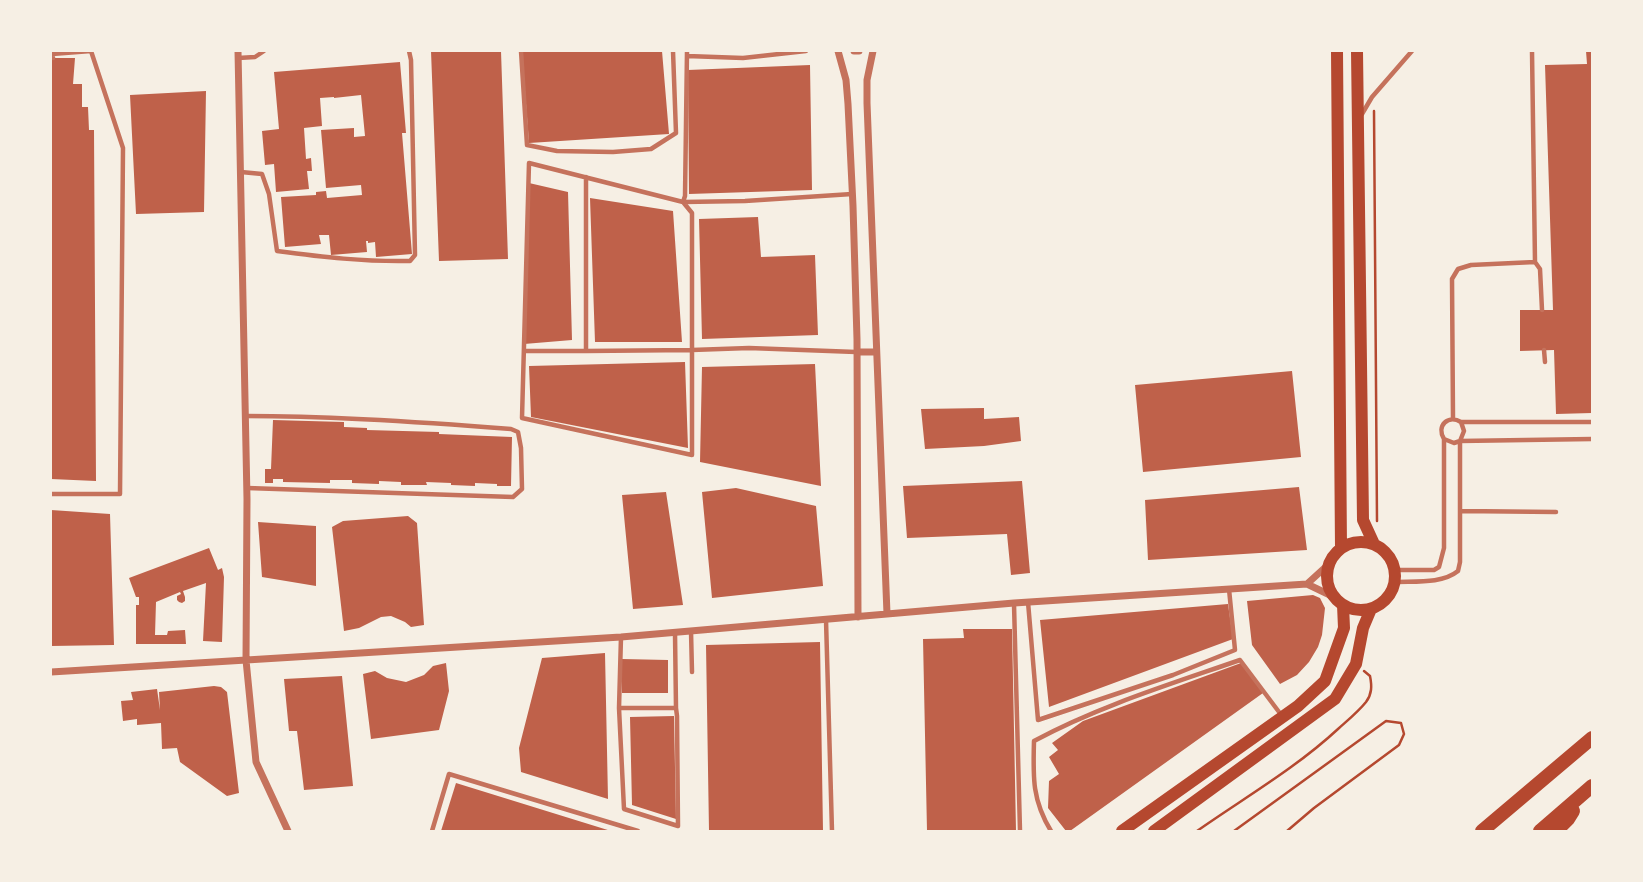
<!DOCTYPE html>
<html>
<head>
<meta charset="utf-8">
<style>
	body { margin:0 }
	#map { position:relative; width:1643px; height:882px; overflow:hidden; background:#f6efe4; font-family:"Titillium Web",sans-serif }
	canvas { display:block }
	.frame { position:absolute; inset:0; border:52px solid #f6efe4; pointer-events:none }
</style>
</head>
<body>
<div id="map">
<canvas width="1643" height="882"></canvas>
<div class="frame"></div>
</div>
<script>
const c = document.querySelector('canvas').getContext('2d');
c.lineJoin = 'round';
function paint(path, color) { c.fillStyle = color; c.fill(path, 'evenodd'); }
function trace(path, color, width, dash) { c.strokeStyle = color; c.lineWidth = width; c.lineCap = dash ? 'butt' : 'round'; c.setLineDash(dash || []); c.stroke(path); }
paint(new Path2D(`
	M 431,51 L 501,51 L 508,259 L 439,261 Z
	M 522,51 L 662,51 L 669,134 L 529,143 Z
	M 1586,51 L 1592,51 L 1592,413 L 1556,414 L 1554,350 L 1520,351 L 1520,310 L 1553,310 L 1545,65 L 1587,64 Z
	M 51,58 L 75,58 L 73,84 L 82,84 L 82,107 L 88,107 L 89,130 L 94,130 L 96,481 L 51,479 Z
	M 400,62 L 406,133 L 402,133 L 412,254 L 376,257 L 375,242 L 368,243 L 368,241 L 366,241 L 367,252 L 331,255 L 329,235 L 319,235 L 321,244 L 285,247 L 281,197 L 316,195 L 316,192 L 326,191 L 327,198 L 362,195 L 361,185 L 326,188 L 321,130 L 354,128 L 354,137 L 365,136 L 361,95 L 334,98 L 334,97 L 320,98 L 322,126 L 304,128 L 306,159 L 311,158 L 312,171 L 307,171 L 309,189 L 276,192 L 274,164 L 265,165 L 262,131 L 279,129 L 274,72 Z
	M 810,65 L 812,190 L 689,194 L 688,70 Z
	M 206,91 L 204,212 L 136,214 L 130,95 Z
	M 529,183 L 568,192 L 572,340 L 524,344 Z
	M 590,198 L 673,211 L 682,342 L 595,342 Z
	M 758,217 L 761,257 L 815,255 L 818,335 L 702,339 L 699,219 Z
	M 685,362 L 688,448 L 531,417 L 529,366 Z
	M 815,364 L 821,486 L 700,462 L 702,367 Z
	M 1292,371 L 1301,457 L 1143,472 L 1135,385 Z
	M 984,408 L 984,419 L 1019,417 L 1021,441 L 984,446 L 925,449 L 921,409 Z
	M 273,420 L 344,422 L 344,427 L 367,428 L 367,430 L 439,432 L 439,434 L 512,437 L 511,486 L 497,486 L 497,484 L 475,483 L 475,486 L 451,485 L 451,483 L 426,482 L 427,485 L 401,485 L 401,482 L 379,481 L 379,484 L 352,483 L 352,480 L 330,480 L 330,483 L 283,482 L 283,479 L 273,479 L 273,483 L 265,483 L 265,469 L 271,469 Z
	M 1022,481 L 1030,573 L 1011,575 L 1007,534 L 907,538 L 903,486 Z
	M 1299,487 L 1307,550 L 1148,560 L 1145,500 Z
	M 736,488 L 816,506 L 823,586 L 712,598 L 702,492 Z
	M 666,492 L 683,605 L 633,609 L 622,495 Z
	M 51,510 L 110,514 L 114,645 L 51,646 Z
	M 408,516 L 417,523 L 424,625 L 411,627 L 405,622 L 391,616 L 381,617 L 359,628 L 344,631 L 332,527 L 343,521 Z
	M 258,522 L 316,526 L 316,586 L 262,577 Z
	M 209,548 L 218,570 L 222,568 L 224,577 L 222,642 L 203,641 L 206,583 L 183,591 L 185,597 L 185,601 L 182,603 L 179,602 L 177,600 L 177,596 L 181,594 L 180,592 L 156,602 L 155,635 L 167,635 L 168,631 L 185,630 L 186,644 L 136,644 L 136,605 L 139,605 L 139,597 L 136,597 L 129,578 Z
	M 1313,595 L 1320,598 L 1325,608 L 1322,635 L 1318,647 L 1309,662 L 1297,675 L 1280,684 L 1252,645 L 1247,601 Z
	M 1228,604 L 1233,639 L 1049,707 L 1040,620 Z
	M 963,629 L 1012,629 L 1016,831 L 927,831 L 923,639 L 964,638 Z
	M 820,642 L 823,831 L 709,831 L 706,645 Z
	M 605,653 L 608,799 L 521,772 L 519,748 L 542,658 Z
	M 622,659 L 668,660 L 668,693 L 622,693 Z
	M 446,663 L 449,691 L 439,730 L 371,739 L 363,674 L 375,671 L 387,678 L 406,682 L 424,675 L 433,666 Z
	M 1241,663 L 1263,693 L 1070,831 L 1066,831 L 1048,808 L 1049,781 L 1059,774 L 1049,757 L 1058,750 L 1052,743 L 1083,721 Z
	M 342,676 L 353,786 L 304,790 L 297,731 L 289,731 L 284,679 Z
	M 214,686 L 221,687 L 227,692 L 239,793 L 227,796 L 180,762 L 177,748 L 162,749 L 161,723 L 137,725 L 137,719 L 123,721 L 121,701 L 133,700 L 131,692 L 157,689 L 160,710 L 159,692 Z
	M 674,716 L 676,819 L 632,805 L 630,717 Z
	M 456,783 L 611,831 L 441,831 Z`), '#bf614a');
trace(new Path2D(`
	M 1374,111 L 1377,521
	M 1197,831 C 1244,798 1296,768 1338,729 C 1348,720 1358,712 1366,702 C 1372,694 1372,686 1370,676 L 1364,671
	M 1234,831 L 1386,721 L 1401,723 L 1404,734 L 1399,745 L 1314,808 L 1287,831`), '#b5482f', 2.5);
trace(new Path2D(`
	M 52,51 L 53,58
	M 521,51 L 527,145 L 557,151 L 613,152 L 651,149 L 676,133 L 673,51
	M 687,51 L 685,196 L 683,202 L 692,213 L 692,455 L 522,418 L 529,163 L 683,202 L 745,201 L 852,194
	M 687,56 L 743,58 L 806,51
	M 238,58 L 255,57 L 264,51
	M 1362,114 L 1372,97 L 1412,51
	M 241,172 L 262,174 L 269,194 L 277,251 C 322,257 365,262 410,261 L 415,255 L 411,60 L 409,51
	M 586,177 L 586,351 L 692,350 L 749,348 L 856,352
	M 1535,262 L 1540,269 L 1542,310
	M 1544,350 L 1545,362
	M 524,351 L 586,351
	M 246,416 C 334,416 423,422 511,429 L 518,432 L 521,448 L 522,489 L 513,497 L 247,488
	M 1453,419 L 1452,279 L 1458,269 L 1471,265 L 1535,262 L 1532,51
	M 1461,422 L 1592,422
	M 51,494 L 120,494 L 123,148 L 91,51 L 52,54
	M 1460,511 L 1556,512
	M 1396,570 L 1434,570 L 1439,567 L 1444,548 L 1444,439 C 1436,426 1448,414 1461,422 L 1464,431 L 1460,441 L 1454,443 L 1444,439
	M 1395,582 C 1415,581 1442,584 1458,571 L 1460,562 L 1460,441 L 1592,439
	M 1028,602 L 1038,720 L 1173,675 L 1235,650 L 1229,589
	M 1014,604 L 1020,831
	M 826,620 L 832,831
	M 691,631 L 692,672
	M 621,637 L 619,708 L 624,809 L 678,826 L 677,716 L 676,708
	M 619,708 L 676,708 L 675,633
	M 432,831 L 449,774 L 638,831
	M 1051,831 C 1032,800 1033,777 1034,741 C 1099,706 1171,684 1240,660 L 1282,716`), '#c5725c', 4.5);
trace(new Path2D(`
	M 238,51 L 247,499 L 246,660 L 256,762 L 288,831
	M 838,51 L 846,80 L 848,104 L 853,206 L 857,339 L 858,617
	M 854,51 L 859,51
	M 873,51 L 867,80 L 867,103 L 887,614
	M 857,352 L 876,352
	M 1307,584 L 1330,563
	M 51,672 L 621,637 L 1014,603 L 1307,584 L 1334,597`), '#c5725c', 7);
trace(new Path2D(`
	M 1337,51 L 1341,548
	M 1357,51 L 1363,520 L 1374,544
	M1327 576a34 34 0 1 1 68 0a34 34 0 1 1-68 0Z
	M 1122,831 L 1298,706 L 1325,681 L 1344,628 L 1343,605
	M 1154,831 L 1335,699 L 1356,664 L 1363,628 L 1371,609`), '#b5482f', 12);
trace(new Path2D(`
	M 1482,831 L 1592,738
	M 1540,831 L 1592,786
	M 1556,831 L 1568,819 L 1573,811`), '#b5482f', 14);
</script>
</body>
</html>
